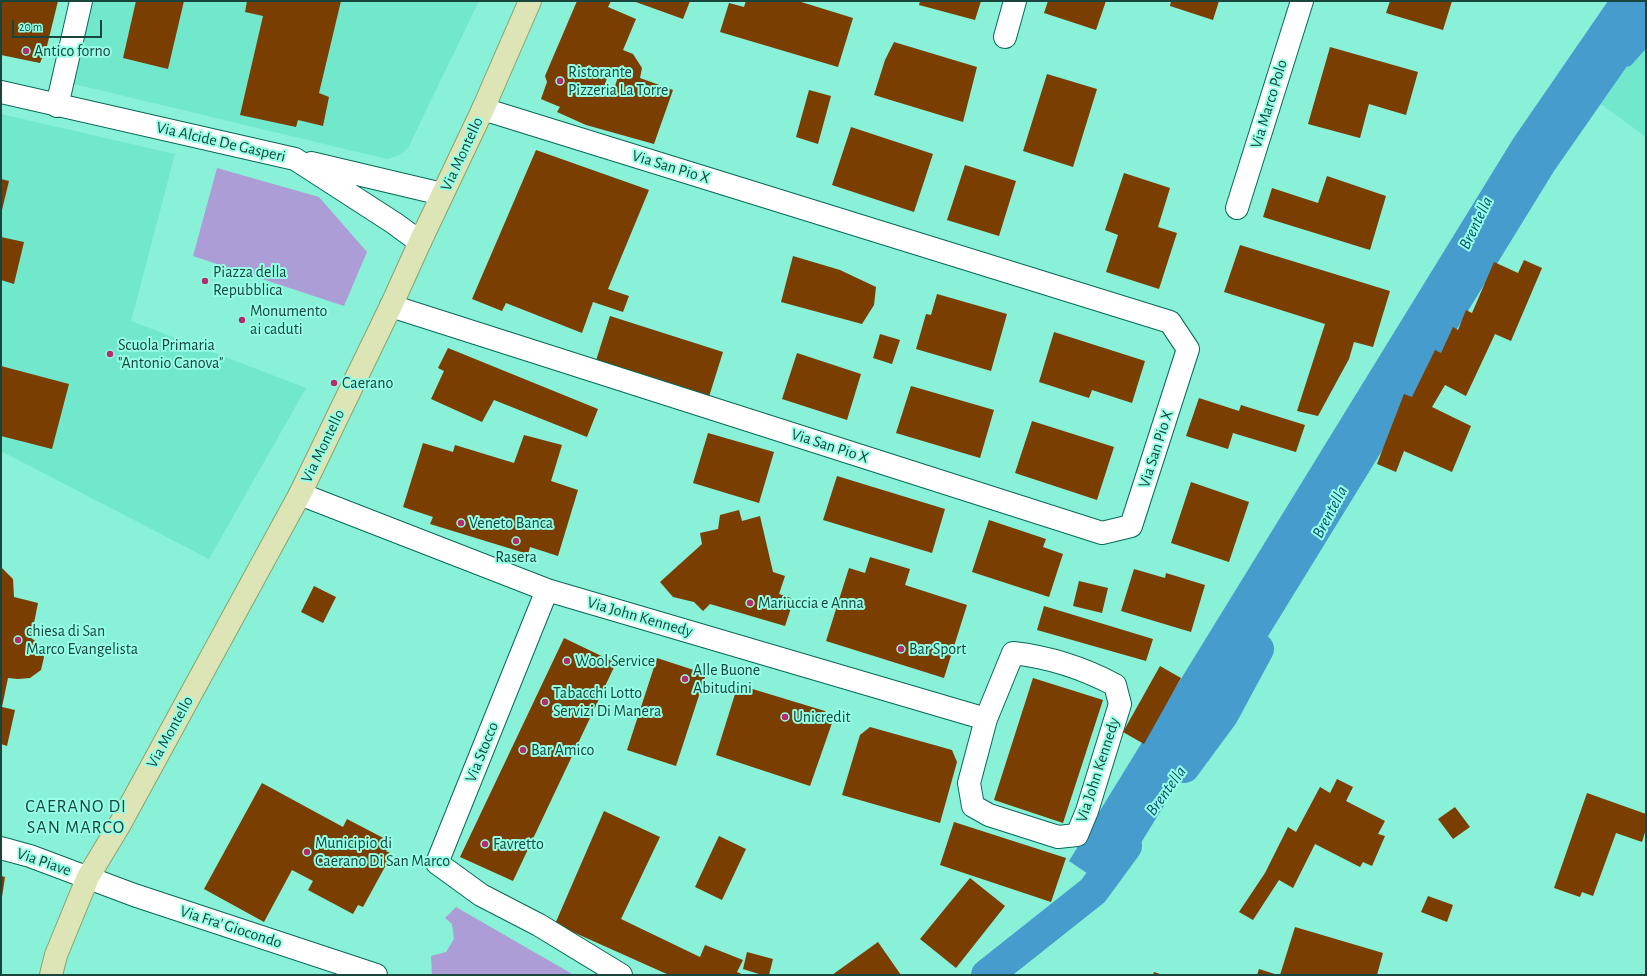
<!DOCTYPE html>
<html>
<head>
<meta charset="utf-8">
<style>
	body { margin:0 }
	#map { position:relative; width:1647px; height:976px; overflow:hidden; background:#88f1d8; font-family:"Alegreya Sans",sans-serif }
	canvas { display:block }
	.frame { position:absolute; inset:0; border:2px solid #19463c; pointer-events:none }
	.scale { position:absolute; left:12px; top:20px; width:90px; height:18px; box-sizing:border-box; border:2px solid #19463c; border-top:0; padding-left:5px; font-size:12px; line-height:14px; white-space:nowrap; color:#19463c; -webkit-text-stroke:3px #96ffe5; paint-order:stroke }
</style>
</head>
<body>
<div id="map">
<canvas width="1647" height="976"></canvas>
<div class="frame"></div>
<div class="scale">20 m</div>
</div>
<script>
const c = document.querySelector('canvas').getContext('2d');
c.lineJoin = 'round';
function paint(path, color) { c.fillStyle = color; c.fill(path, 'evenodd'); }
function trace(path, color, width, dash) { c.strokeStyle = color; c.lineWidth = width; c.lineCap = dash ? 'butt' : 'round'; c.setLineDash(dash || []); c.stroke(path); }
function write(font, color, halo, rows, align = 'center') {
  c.font = font + ' "Alegreya Sans",sans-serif'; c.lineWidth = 4; c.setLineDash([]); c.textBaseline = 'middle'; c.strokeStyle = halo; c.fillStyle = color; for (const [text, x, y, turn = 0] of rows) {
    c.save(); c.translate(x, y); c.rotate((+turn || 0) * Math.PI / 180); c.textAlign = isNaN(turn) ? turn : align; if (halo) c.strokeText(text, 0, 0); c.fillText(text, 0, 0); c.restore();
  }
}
paint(new Path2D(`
	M 92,1 L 479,1 L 408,148 L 400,155 L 387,159 L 74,84 Z
	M 1646,39 L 1646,137 L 1601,104 Z
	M 1,114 L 175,154 L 131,321 L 306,388 L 209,559 L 1,451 Z`), '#71e7cc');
paint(new Path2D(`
	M 217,168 L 319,197 L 367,252 L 344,306 L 193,256 Z
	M 456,907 L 574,975 L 432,975 L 431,956 L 446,952 L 454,939 L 452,924 L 445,918 Z`), '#ac9dd6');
paint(new Path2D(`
	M 1608,1 L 1646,1 L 1646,39 L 1554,171 L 1112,890 L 1069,861 L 1513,139 Z`), '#459ccd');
trace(new Path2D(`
	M 1628,62 L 1646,42`), '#459ccd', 9);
trace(new Path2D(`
	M 1184,767 L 1223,714 L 1258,649
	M 987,975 L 1093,891 L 1126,846`), '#459ccd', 32);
paint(new Path2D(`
	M 1,1 L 58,1 L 47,46 L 40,63 L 1,55 Z
	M 136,1 L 184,1 L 168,69 L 123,58 Z
	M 247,1 L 341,1 L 319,93 L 329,97 L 323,126 L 298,120 L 296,127 L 240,115 L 263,16 L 245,12 Z
	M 577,1 L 611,1 L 608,7 L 636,19 L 623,50 L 633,54 L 642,68 L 640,78 L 673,90 L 654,144 L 586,125 L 557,112 L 560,107 L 541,99 L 547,82 L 545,76 ZM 615,67 L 620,71 L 612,95 L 603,90 L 609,72 Z
	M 633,1 L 690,1 L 683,19 Z
	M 746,1 L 798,1 L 853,18 L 838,67 L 720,32 L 729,3 L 744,7 Z
	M 920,1 L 981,1 L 975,20 L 919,5 Z
	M 1048,1 L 1106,1 L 1096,30 L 1044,13 Z
	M 1171,1 L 1219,1 L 1213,20 L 1170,6 Z
	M 1390,1 L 1452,1 L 1443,30 L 1386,13 Z
	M 894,42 L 977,67 L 963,122 L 874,95 L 885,60 Z
	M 1330,47 L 1418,72 L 1406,115 L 1369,104 L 1360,138 L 1308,124 Z
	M 1047,74 L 1097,89 L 1073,167 L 1023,151 Z
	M 809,90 L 831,96 L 818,144 L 796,137 Z
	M 851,127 L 933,154 L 914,212 L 832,185 Z
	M 536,150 L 649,190 L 608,289 L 629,296 L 623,312 L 593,302 L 582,333 L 506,303 L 502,311 L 472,299 Z
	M 965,165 L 1016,181 L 999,236 L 947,220 Z
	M 1124,173 L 1170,188 L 1158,227 L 1177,233 L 1159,289 L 1106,272 L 1118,235 L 1105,230 Z
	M 1327,176 L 1386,196 L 1370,250 L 1263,217 L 1272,188 L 1318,203 Z
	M 1,179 L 9,181 L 2,210 L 1,210 Z
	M 1,237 L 24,242 L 14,284 L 1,280 Z
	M 1240,245 L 1390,291 L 1373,347 L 1354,342 L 1349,359 L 1318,416 L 1297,411 L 1325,324 L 1224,292 Z
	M 793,256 L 840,270 L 876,287 L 874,305 L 862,324 L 781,302 Z
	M 1524,260 L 1542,268 L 1511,341 L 1495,334 L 1466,396 L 1445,385 L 1432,407 L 1471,426 L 1452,472 L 1404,451 L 1396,472 L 1377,464 L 1404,394 L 1412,397 L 1435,350 L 1441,353 L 1453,327 L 1458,330 L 1466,310 L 1472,313 L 1494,262 L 1518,273 Z
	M 937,294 L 1007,314 L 991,371 L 916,349 L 926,314 L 931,315 Z
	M 610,316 L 723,352 L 707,403 L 594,367 Z
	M 1054,332 L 1145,361 L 1132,403 L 1092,390 L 1089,398 L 1039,382 Z
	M 880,334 L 900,340 L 892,364 L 873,358 Z
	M 448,348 L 598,409 L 587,437 L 494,400 L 482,422 L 431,399 L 444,371 L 438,368 Z
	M 797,353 L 861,374 L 847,420 L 782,399 Z
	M 1,366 L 69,384 L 52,449 L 1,436 Z
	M 911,386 L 994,410 L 980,458 L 896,433 Z
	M 1199,398 L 1239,411 L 1241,405 L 1305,425 L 1296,452 L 1233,433 L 1228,449 L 1186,436 Z
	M 1032,421 L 1114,447 L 1097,500 L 1015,473 Z
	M 708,433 L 774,452 L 759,503 L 693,483 Z
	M 524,435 L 562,445 L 551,481 L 578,490 L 558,556 L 530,547 L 528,554 L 430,524 L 433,517 L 403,507 L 423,443 L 453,452 L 455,445 L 514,463 Z
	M 837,476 L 945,509 L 932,553 L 823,520 Z
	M 1191,482 L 1249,502 L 1229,562 L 1171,543 Z
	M 739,510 L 742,521 L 760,516 L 773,572 L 785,576 L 779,594 L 794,599 L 785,626 L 710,604 L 703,611 L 694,602 L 673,597 L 660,582 L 702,544 L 700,533 L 718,529 L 720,515 Z
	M 989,520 L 1046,539 L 1043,547 L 1063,554 L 1049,597 L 972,572 Z
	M 870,557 L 910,569 L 905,585 L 967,605 L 944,678 L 826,641 L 849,568 L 865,573 Z
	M 1,567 L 13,579 L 14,597 L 38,603 L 31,638 L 38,643 L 44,657 L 41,670 L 30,678 L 18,679 L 8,678 L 2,707 L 15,710 L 7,746 L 1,744 Z
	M 1134,569 L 1165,578 L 1166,573 L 1205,585 L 1191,632 L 1121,611 Z
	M 1079,581 L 1108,588 L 1102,613 L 1073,606 Z
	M 314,586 L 336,597 L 323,623 L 301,612 Z
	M 1044,606 L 1153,639 L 1146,661 L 1037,630 Z
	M 564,638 L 616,663 L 513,881 L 460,857 Z
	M 657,658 L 706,674 L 676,766 L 627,750 Z
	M 1160,666 L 1181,678 L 1144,744 L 1123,732 Z
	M 1033,678 L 1103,700 L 1063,823 L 994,800 Z
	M 746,687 L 825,711 L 832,723 L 810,786 L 716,755 L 735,694 Z
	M 870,727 L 952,750 L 957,762 L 940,823 L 842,795 L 860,735 Z
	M 1337,779 L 1353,787 L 1346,801 L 1385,821 L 1378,834 L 1385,836 L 1372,866 L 1363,862 L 1360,867 L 1315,844 L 1293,888 L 1279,880 L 1253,920 L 1239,912 L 1265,873 L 1288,827 L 1296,832 L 1320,787 L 1330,793 Z
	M 262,783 L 343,827 L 347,819 L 391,842 L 386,851 L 392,854 L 363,907 L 358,905 L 353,914 L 308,890 L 313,881 L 292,870 L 264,922 L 204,889 Z
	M 1587,793 L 1646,814 L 1646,829 L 1642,842 L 1616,833 L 1593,896 L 1582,892 L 1580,897 L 1554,888 Z
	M 1455,807 L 1470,827 L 1453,839 L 1438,819 Z
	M 604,811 L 660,837 L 621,919 L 700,957 L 705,945 L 743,960 L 737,972 L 744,975 L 669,975 L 555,924 Z
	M 954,822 L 1066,858 L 1051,902 L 940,865 Z
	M 719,836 L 746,849 L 722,900 L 695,887 Z
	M 1,876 L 5,877 L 2,897 L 1,897 Z
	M 970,878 L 1005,906 L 956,968 L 920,939 Z
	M 1428,896 L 1453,905 L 1447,922 L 1421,912 Z
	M 1295,927 L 1383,953 L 1377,975 L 1280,975 Z
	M 878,942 L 901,975 L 832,975 Z
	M 747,952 L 773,959 L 769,975 L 762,975 L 743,969 Z
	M 1259,969 L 1278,975 L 1257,975 Z
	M 1154,972 L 1163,975 L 1153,975 Z`), '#7a3e01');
const minor = new Path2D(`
	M 1005,37 L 1015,1
	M 1,92 L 295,159 L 394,223 L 420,242
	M 57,106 L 81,1
	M 311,163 L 442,194
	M 1237,208 L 1302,1
	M 391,306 L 1102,533 L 1131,526 L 1188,349 L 1170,322 L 483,109
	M 300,494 L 547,590 L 986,719 L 969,783 L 973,806 L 989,815 L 1058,837 L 1077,835 L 1087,811 L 1120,704 L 1115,685 C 1083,668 1049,657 1013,653 L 986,719
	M 547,590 L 437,863 L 481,895 L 539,925 L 621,975
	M 1,848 L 30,856 L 134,895 L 376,975`);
const major = new Path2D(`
	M 51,975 L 56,955 L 88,877 L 120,824 L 300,494 L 391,306 L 420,242 L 483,109 L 530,1`);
trace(minor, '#086857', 24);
trace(major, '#89a26d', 24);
trace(minor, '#fff', 22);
trace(major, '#dde5b7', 22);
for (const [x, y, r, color] of [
	[26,51,4,"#b42c6c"],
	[560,81,4,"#b42c6c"],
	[205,281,4,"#b42c6c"],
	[242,320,4,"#b42c6c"],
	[110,354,4,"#b42c6c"],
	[334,383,4,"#b42c6c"],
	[461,523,4,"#b42c6c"],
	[516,541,4,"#b42c6c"],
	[750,603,4,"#b42c6c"],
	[18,640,4,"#b42c6c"],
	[901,649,4,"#b42c6c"],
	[567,661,4,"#b42c6c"],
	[685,679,4,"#b42c6c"],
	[545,702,4,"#b42c6c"],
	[785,717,4,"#b42c6c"],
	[523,750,4,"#b42c6c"],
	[485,844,4,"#b42c6c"],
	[307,852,4,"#b42c6c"]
]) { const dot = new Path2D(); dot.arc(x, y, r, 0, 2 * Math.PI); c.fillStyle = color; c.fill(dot); trace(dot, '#96ffe5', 1.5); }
write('16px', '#19463c', '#96ffe5', [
	["Antico forno",34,51],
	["Ristorante",568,72],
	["Pizzeria La Torre",568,90],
	["Piazza della",213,272],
	["Repubblica",213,290],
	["Monumento",250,311],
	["ai caduti",250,329],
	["Scuola Primaria",118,345],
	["\"Antonio Canova\"",118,363],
	["Caerano",342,383],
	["Veneto Banca",469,523],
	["Rasera",516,557,"center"],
	["Mariuccia e Anna",758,603],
	["chiesa di San",26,631],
	["Marco Evangelista",26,649],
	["Bar Sport",909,649],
	["Wool Service",575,661],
	["Alle Buone",693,670],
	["Abitudini",693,688],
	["Tabacchi Lotto",553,693],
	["Servizi Di Manera",553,711],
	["Unicredit",793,717],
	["Bar Amico",531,750],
	["Municipio di",315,843],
	["Caerano Di San Marco",315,861],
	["Favretto",493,844]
], 'left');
write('16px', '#19463c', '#96ffe5', [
	["Via Marco Polo",1269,104,-73],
	["Via Alcide De Gasperi",221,142,13],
	["Via Montello",462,154,-65],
	["Via San Pio X",671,167,17],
	["Via Montello",323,446,-64],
	["Via San Pio X",830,446,18],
	["Via San Pio X",1156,449,-72],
	["Via John Kennedy",640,617,16],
	["Via Montello",170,732,-61],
	["Via Stocco",482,752,-68],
	["Via John Kennedy",1098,770,-72],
	["Via Piave",44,862,19],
	["Via Fra' Giocondo",231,927,18]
]);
write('italic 17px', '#084f70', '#96ffe5', [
	["Brentella",1476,223,-64],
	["Brentella",1330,512,-62],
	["Brentella",1166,791,-54]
]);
c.letterSpacing = '1px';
write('18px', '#19463c', '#96ffe5', [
	["CAERANO DI",76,807],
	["SAN MARCO",76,828]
]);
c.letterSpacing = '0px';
</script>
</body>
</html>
